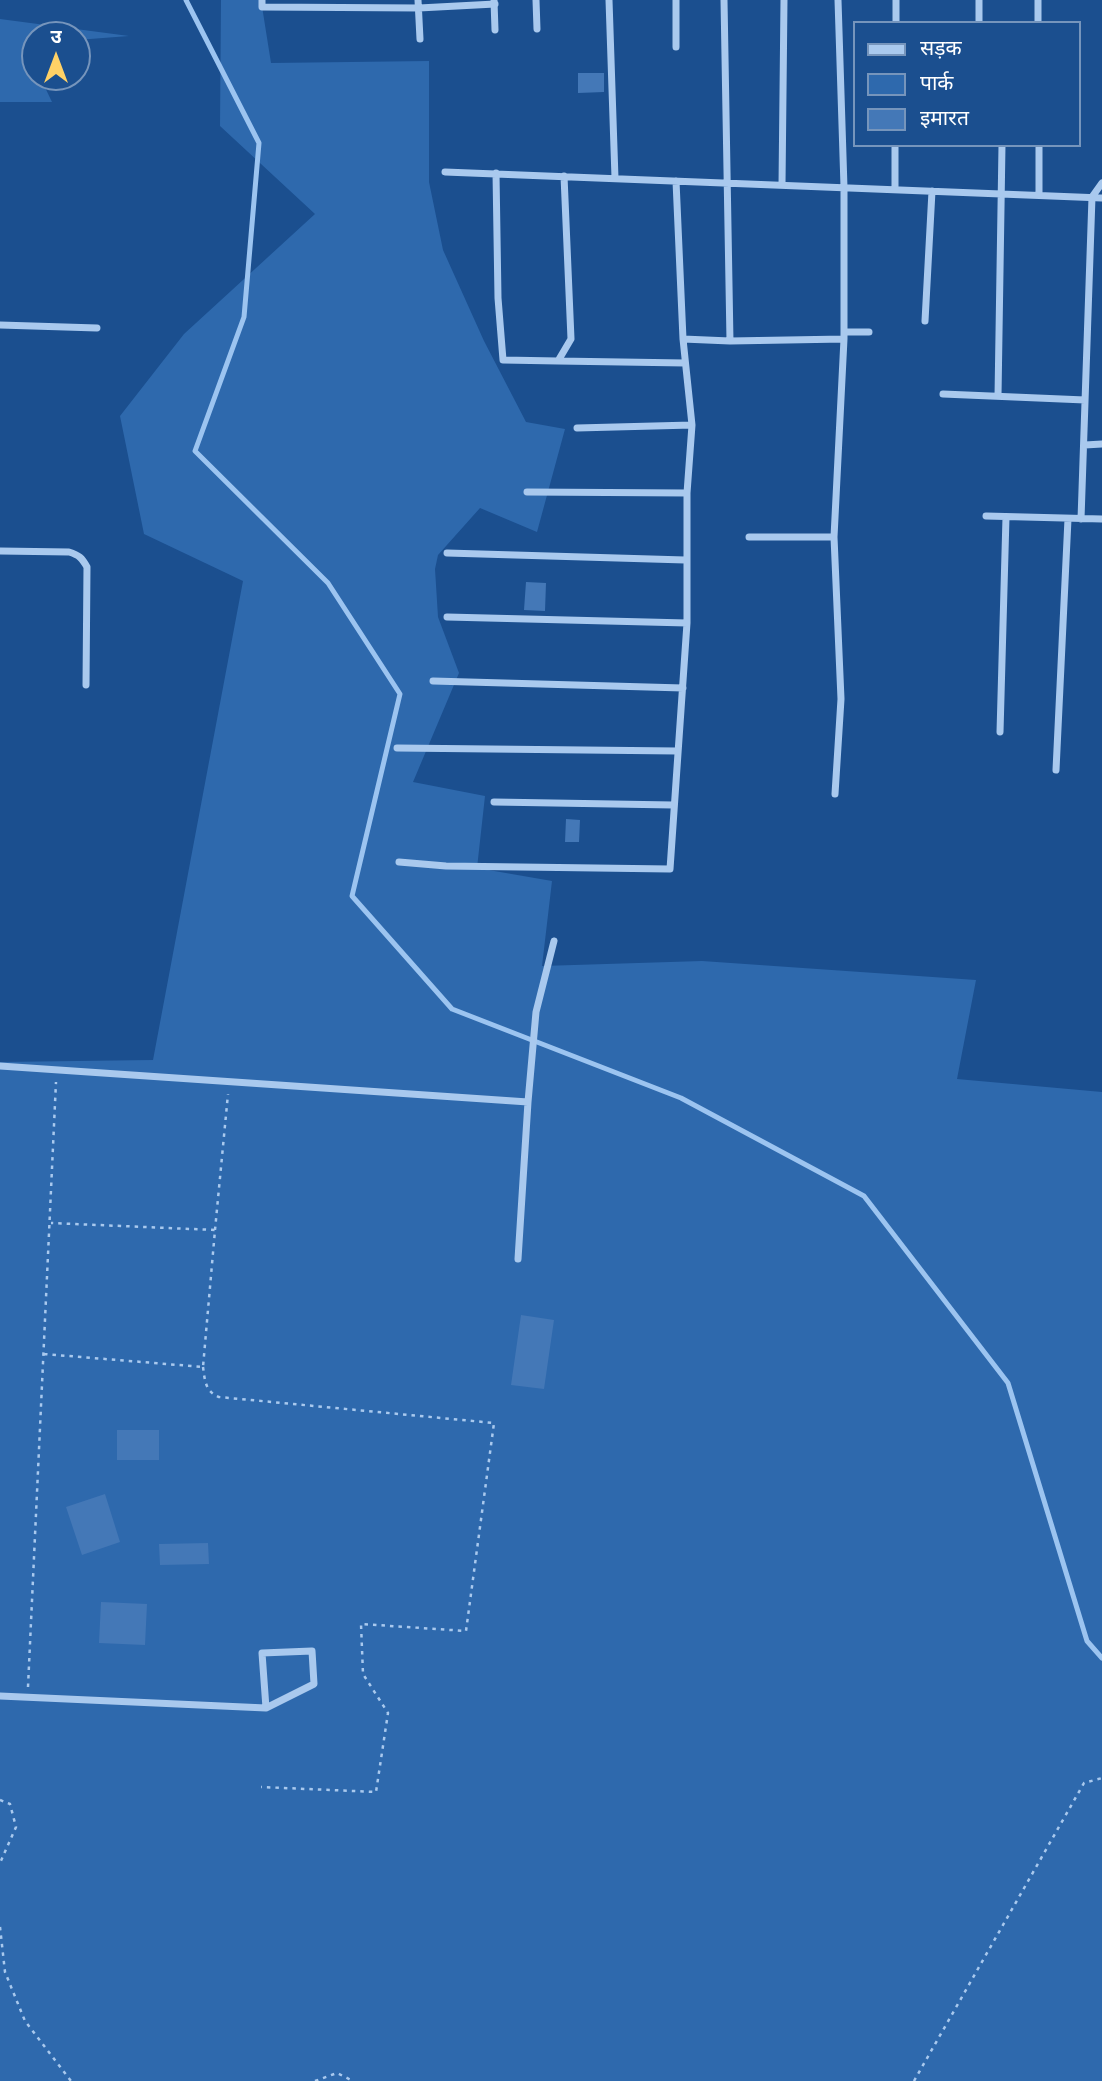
<!DOCTYPE html>
<html>
<head>
<meta charset="utf-8">
<style>
	body { margin:0 }
	#map { position:relative; width:1102px; height:2081px; overflow:hidden; background:#1b4f8f; font-family:"Varela Round","Noto Sans Devanagari",sans-serif }
	canvas { display:block }
	.legend { position:absolute; left:853px; top:21px; width:228px; height:126px; box-sizing:border-box; background:#1b4f8f; border:2px solid #7695bc; margin:0; padding:9px 12px; list-style:none; font-size:21px; color:#fff }
	.legend li { display:flex; align-items:center; gap:14px; height:35px }
	.legend b { width:35px; border:2px solid #7695bc }
	.north { position:absolute; left:21px; top:21px; width:70px; height:70px; box-sizing:border-box; background:#1b4f8f; border:2px solid #7695bc; border-radius:50%; rotate:0deg; font-size:19px; font-weight:700; line-height:28px; text-align:center; color:#fff }
	.north::after { content:''; display:block; margin:auto; width:24px; height:32px; background:#ffd166; clip-path:polygon(50% 0,100% 100%,50% 72%,0 100%) }
</style>
</head>
<body>
<div id="map">
<canvas width="1102" height="2081"></canvas>
<ul class="legend">
<li><b style="height:9px;background:#a9c9ee"></b>सड़क</li>
<li><b style="height:19px;background:#2e69ad"></b>पार्क</li>
<li><b style="height:19px;background:#4478b7"></b>इमारत</li>
</ul>
<div class="north">उ</div>
</div>
<script>
const c = document.querySelector('canvas').getContext('2d');
c.lineJoin = 'round';
function paint(path, color) { c.fillStyle = color; c.fill(path, 'evenodd'); }
function trace(path, color, width, dash) { c.strokeStyle = color; c.lineWidth = width; c.lineCap = dash ? 'butt' : 'round'; c.setLineDash(dash || []); c.stroke(path); }
paint(new Path2D(`
	M 221,0 L 261,0 L 271,63 L 429,61 L 429,182 L 443,250 L 484,341 L 526,422 L 565,429 L 537,532 L 480,508 L 438,555 L 435,569 L 438,617 L 459,673 L 413,782 L 485,796 L 477,868 L 552,881 L 542,966 L 702,961 L 976,980 L 957,1079 L 1102,1092 L 1102,2081 L 0,2081 L 0,1062 L 153,1060 L 243,581 L 144,534 L 120,416 L 184,334 L 315,214 L 220,126 Z
	M 0,19 L 129,36 L 77,40 L 77,35 L 35,35 L 35,43 L 23,45 L 35,68 L 35,77 L 40,77 L 52,102 L 0,102 Z`), '#2e69ad');
trace(new Path2D(`
	M 186,0 L 259,143 L 244,317 L 195,451 L 328,583 L 400,694 L 352,896 L 452,1009 L 681,1098 L 864,1196 L 1008,1383 L 1087,1641 L 1102,1658`), '#9cc4f0', 5);
paint(new Path2D(`
	M 578,73 L 604,73 L 604,92 L 578,93 Z
	M 526,582 L 546,583 L 545,611 L 524,610 Z
	M 566,819 L 580,820 L 579,842 L 565,842 Z
	M 521,1315 L 554,1320 L 544,1389 L 511,1385 Z
	M 117,1430 L 159,1430 L 159,1460 L 117,1460 Z
	M 105,1494 L 120,1542 L 82,1555 L 66,1507 Z
	M 208,1543 L 209,1564 L 160,1565 L 159,1544 Z
	M 101,1602 L 147,1604 L 145,1645 L 99,1643 Z`), '#4478b7');
trace(new Path2D(`
	M 215,1230 L 228,1094
	M 44,1354 L 203,1367 L 215,1230 L 51,1223
	M 203,1367 C 205,1381 205,1391 219,1397 L 494,1423 L 466,1631 L 361,1624 L 363,1674 L 388,1713 L 376,1792 L 261,1787
	M 28,1687 L 56,1082
	M 0,1800 L 10,1804 L 16,1827 L 0,1863
	M 0,1927 L 5,1972 L 25,2021 L 71,2081
	M 315,2081 L 337,2073 L 353,2081
	M 914,2081 L 1084,1783 L 1102,1778`), '#a9c9ee', 2.5, [3.5, 5]);
trace(new Path2D(`
	M 262,0 L 262,7 L 419,8 L 495,4
	M 418,0 L 420,39
	M 536,0 L 537,29
	M 609,0 L 615,178
	M 676,0 L 676,47
	M 724,0 L 730,341
	M 1038,0 L 1038,23
	M 494,1 L 495,30
	M 896,23 L 896,0
	M 979,23 L 979,0
	M 1039,145 L 1039,195
	M 445,172 L 1102,198
	M 496,173 L 498,298 L 503,360 L 558,361 L 571,339 L 564,176
	M 782,185 L 784,0
	M 895,189 L 895,145
	M 925,321 L 932,191
	M 0,325 L 97,328
	M 844,332 L 869,332
	M 683,339 L 730,341 L 844,339
	M 558,361 L 685,363
	M 943,394 L 1085,400
	M 998,396 L 1002,145
	M 577,428 L 692,425
	M 1085,445 L 1102,444
	M 527,492 L 687,493
	M 986,516 L 1102,519
	M 1081,519 L 1092,197 L 1102,183
	M 749,537 L 834,537
	M 0,551 L 69,552 C 79,555 82,558 87,567 L 86,685
	M 447,553 L 685,560
	M 447,617 L 687,623
	M 433,681 L 683,688
	M 1000,732 L 1006,517
	M 397,748 L 677,751
	M 1056,770 L 1068,519
	M 835,794 L 841,699 L 834,537 L 844,339 L 844,187 L 838,0
	M 494,802 L 673,805
	M 399,862 L 446,866 L 670,869 L 687,623 L 687,493 L 692,425 L 683,339 L 676,181
	M 0,1066 L 528,1102 L 518,1259
	M 528,1102 L 536,1012 L 554,941
	M 0,1696 L 266,1708 L 314,1684 L 312,1651 L 262,1653 L 266,1708`), '#a9c9ee', 7);
</script>
</body>
</html>
